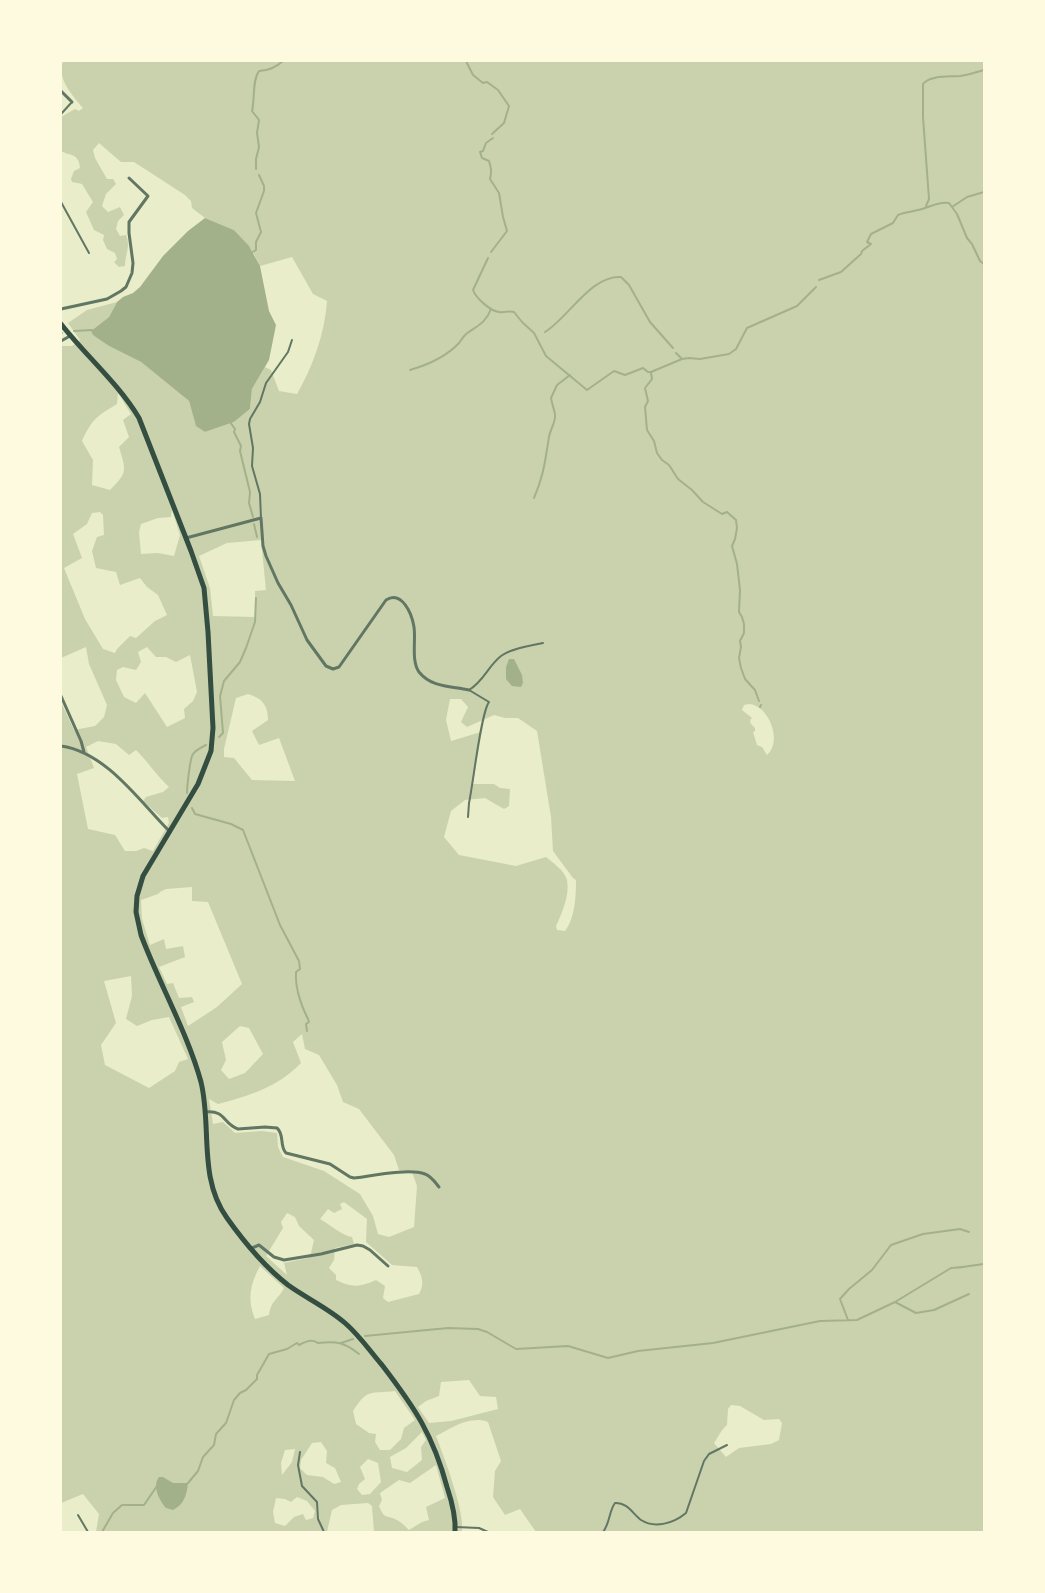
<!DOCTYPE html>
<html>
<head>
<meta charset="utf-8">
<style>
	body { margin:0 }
	#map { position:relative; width:1045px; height:1593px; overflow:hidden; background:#e9edc9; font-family:"Work Sans",sans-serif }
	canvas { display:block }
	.frame { position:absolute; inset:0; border:62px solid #fefae0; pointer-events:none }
</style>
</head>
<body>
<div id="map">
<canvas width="1045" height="1593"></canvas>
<div class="frame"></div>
</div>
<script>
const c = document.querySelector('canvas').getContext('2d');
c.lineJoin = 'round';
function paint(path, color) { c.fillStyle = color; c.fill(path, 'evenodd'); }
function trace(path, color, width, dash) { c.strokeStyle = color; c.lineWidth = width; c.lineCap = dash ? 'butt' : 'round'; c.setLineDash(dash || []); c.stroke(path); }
paint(new Path2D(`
	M 63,61 L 984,61 L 984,1532 L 536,1532 L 520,1509 L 505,1515 L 493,1497 L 495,1471 L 501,1461 L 488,1422 C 470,1415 452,1428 436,1436 C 444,1457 465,1512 462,1532 L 374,1532 L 372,1506 L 368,1503 L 341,1505 L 332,1510 L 327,1532 L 96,1532 L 99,1514 L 83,1494 L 61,1503 L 61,702 L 74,730 L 95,726 L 104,717 L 107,705 L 89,664 L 86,647 L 61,658 L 61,346 L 72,346 L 80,340 L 68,323 L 87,310 L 117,302 L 109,317 L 91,331 L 109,346 L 141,362 L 189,401 L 196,425 L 205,432 L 234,422 L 250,409 L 252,389 L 265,367 L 271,370 L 279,391 L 297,394 C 313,366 325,333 327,301 L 313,294 L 292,257 L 260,266 L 253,252 L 234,230 L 205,218 L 192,208 L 191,201 L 185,195 L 134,162 L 121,162 L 99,143 L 93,150 L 95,158 L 107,179 L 113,179 L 116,184 L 106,194 L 102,206 L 108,212 L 120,207 L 124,215 L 118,221 L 116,229 L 120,236 L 126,235 C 131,247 125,254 125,266 L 119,267 L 114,262 L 117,259 L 115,253 L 107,249 L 103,240 L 104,235 L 94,230 L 86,212 L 93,202 L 82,184 L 72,182 L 71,179 L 74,171 L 80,168 C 79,153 70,156 61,151 L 61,117 L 75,109 L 79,111 L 83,108 C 73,96 56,78 63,61 ZM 118,393 L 131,414 L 123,420 L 129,437 L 119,447 C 126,471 128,472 110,490 L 92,485 L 93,460 L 82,441 C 92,419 97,416 117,404 ZM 172,510 L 180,535 L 174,556 L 158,553 L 141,554 L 139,532 L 141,524 L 158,518 L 171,517 ZM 100,512 L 103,515 L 104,535 L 97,537 L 92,551 L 96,568 L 116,572 L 120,585 L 140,578 L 147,587 L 158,595 L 167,615 L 155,621 L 136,638 L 130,636 L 117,649 L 115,653 L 103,649 L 85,619 L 64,568 L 82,558 L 73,534 L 87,524 L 92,513 ZM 261,540 L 266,590 L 255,591 L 255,617 L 213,616 L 210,588 L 199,556 L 227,543 ZM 147,647 L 156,657 L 166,657 L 176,662 L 190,655 L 197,692 L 193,701 L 184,709 L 185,718 L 167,727 L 145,693 L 136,703 L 124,697 L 116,680 L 117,670 L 123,667 L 136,670 L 141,662 L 138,652 ZM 248,694 C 262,698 268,705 268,720 L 252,731 L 259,745 L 279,738 L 295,781 L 252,780 L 234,758 L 224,757 L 224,749 L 236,698 ZM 450,699 L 461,699 L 468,707 L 461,722 L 467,727 L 494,715 L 505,718 L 518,718 L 537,731 L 551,817 L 553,851 L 573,878 L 576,880 C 576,896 575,918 565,931 L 557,930 L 556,926 C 562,913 570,895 567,880 C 565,871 553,863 546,857 L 516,866 L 459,855 L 444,837 L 451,811 L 465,800 L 485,798 L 504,809 L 509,806 L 510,789 L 500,788 L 494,784 L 473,784 L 481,732 L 451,741 L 446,720 ZM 749,704 C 769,705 783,742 767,755 L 762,747 L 757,745 L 753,732 L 755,731 L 755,728 L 751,724 L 750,720 L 752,718 L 742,710 L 744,705 ZM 98,741 L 116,744 L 129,755 L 136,750 C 148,762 157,776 169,787 L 163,792 L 146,797 L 143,801 L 162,818 L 168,817 L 169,823 L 153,851 L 144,848 L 136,851 L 125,851 L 115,835 L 88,829 L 77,774 L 94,768 L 86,747 ZM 192,887 L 192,901 L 208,902 L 242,984 L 217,1007 L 188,1026 L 181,1007 L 194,1002 L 192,997 L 179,998 L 173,983 L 167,984 L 159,967 L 185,957 L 183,946 L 166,949 L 164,939 L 150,945 L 142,919 L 141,900 L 158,894 L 160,892 L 166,889 ZM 131,976 L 132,996 L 126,1019 L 137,1026 L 152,1020 L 169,1017 L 188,1059 L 179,1062 L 175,1071 L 149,1088 L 105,1065 L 101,1045 L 116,1023 L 104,981 ZM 240,1026 L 249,1028 L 263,1054 L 245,1073 L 229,1079 L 221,1070 L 226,1060 L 222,1042 ZM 302,1034 L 305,1049 L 319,1055 L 337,1085 L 343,1102 L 359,1109 L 394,1155 L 399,1170 L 412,1172 L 417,1186 L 414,1227 L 389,1237 L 378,1234 L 373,1216 L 360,1194 L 324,1171 L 283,1157 L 278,1147 L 277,1133 L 262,1131 L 235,1133 L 223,1122 L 213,1124 L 209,1099 L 218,1104 C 249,1096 278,1087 301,1063 L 293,1042 ZM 344,1202 L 367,1219 L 366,1242 L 392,1265 L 417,1267 C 422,1276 425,1284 419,1294 L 388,1302 L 383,1298 L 385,1286 L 376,1280 C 360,1287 352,1288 336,1280 L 336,1275 L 329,1268 L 334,1260 L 335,1248 L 354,1244 L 352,1237 C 343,1236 329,1224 320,1219 L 328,1209 L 334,1213 L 342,1209 L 340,1204 ZM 287,1213 L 295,1217 L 299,1226 L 314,1240 L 311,1253 L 308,1258 L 284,1263 L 287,1275 L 266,1256 L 283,1228 L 281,1222 ZM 260,1266 L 284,1288 C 278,1300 271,1300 269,1315 L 255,1319 C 247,1300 250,1284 260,1266 ZM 469,1380 L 480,1396 L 496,1397 L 498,1409 L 451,1421 L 429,1423 L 418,1407 L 426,1401 L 439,1396 L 441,1382 ZM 395,1391 L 415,1420 L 404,1428 L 401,1439 L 390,1450 L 380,1450 L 375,1442 L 376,1434 L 369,1433 L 356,1424 L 353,1411 C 368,1388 370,1394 395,1391 ZM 731,1405 L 740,1406 L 764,1420 L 779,1419 L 782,1423 L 779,1440 L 771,1444 L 739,1448 L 726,1457 L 714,1443 C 719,1436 721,1430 727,1425 L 728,1409 ZM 422,1432 L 426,1440 L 421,1447 L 422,1460 L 407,1472 L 392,1468 L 390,1457 L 406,1448 ZM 321,1442 L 327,1451 L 326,1463 L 335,1468 L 341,1482 L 334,1484 L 323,1477 L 307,1475 L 300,1468 L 301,1460 L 312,1443 ZM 295,1449 L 292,1462 L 282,1475 L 281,1463 L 285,1450 ZM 368,1459 L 378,1463 L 381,1482 L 370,1494 L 362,1495 L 357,1489 L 359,1484 L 365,1479 L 360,1467 ZM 436,1465 L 445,1498 L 426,1507 L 429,1520 L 422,1522 L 409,1530 C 405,1526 400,1521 395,1519 C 384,1515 384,1518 379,1506 L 382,1500 L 380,1493 L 399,1480 L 410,1483 ZM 297,1497 L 307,1501 L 315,1511 L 313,1518 L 306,1520 L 303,1514 L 294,1517 L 285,1526 L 275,1523 L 273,1512 L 276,1498 L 285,1499 L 291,1502 Z`), '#cad2ad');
paint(new Path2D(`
	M 205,218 L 234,230 L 249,246 L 260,266 L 269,311 L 276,325 L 269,360 L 252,389 L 250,409 L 234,422 L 205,432 L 196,426 L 189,401 L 141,362 L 109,346 L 93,335 L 91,331 L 109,317 L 117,302 L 123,297 L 133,293 L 140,287 L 163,256 L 188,231 Z
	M 509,659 L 514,659 L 522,675 L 523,683 L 521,687 L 512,686 L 506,679 L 506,667 Z
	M 159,1477 L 163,1477 L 173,1483 L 188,1483 C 187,1494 184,1505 173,1510 L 166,1508 C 159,1500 152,1486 159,1477 Z`), '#a3b18a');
trace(new Path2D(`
	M 466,61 L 473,75 L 483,83 L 487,82 L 498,90 L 509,106 L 504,123 L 492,134
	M 256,169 L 256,159 L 259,147 L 257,133 L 259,120 L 252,111 C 255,99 252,81 259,71 C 269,70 275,68 283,61
	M 926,206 L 929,199 L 923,117 L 923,84 C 930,75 949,77 960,76 C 968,75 976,72 984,70
	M 952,207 L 967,197 L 984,192
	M 491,252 L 507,231 L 503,217 L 499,193 L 490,179 C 492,171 491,168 489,161 L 482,158 L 480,152 L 483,151 L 486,143 L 493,138
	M 251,253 L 256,250 L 256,242 L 261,232 L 256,213 L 264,191 L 264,186 L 259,175
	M 488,258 L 473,290 C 476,298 490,311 499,312 C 505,313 509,310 514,312 L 522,322 L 534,333 L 546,356 L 587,390 L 614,371 L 625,375 L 643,368 L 648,372 L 651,372 L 682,359 L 689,358 L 700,359 L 729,354 L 736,349 L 747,328 L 797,306 L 816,287
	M 819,280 L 841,272 L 861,254 L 862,251 L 871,244 L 867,242 L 871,234 L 893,223 L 898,215 C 905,212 911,212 918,210 C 929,208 937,201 949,203 L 957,214 L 967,238 L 972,244 L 980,261 L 984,264
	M 74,331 L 92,330
	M 545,332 C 569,317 591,275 621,277 L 629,285 L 650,322 L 673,348
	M 61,333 L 62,333
	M 676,353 L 682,359
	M 410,370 C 427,365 447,356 459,343 C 461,340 463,337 466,334 C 477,326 486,323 491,309
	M 651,373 L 652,379 L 645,388 L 648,401 L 645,407 L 647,430 L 654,441 L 657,453 L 662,460 L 669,465 L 678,479 L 692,490 L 703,502 L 722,514 L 727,512 L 736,520 L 737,528 L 735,539 L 732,546 L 737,564 L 740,590 L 739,612 L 742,617 L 744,624 L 744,633 L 740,641 L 741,647 L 739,658 L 741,668 L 745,679 L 755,690 L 759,701
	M 230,422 L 235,429 L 234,432 L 241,446 L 240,451 L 250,492 L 249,503 L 253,517
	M 534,498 C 544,475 545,461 549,437 C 550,429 556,423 555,414 C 554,409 552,404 551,398 L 557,385 L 570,375
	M 254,524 L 257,537
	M 760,707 L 761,705
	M 219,737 L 223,733 L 220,696 L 224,681 L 240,662 L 246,648 L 255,622 L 256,598
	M 187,793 C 187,788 190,757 193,754 C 196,750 202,747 206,745
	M 192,808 L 195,814 L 231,824 L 243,830 L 280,925 L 299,961 L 300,969 L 296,972 C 295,989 301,1005 308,1019 L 309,1022 L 306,1024 L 307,1031
	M 895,1302 L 916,1313 L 934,1310 L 969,1294
	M 848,1320 L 840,1299 L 849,1289 L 872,1270 L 891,1245 L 923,1234 L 960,1229 L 969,1232
	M 365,1336 L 448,1328 L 478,1329 L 487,1332 L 516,1349 L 568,1346 L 608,1358 L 638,1351 L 713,1343 L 820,1321 L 857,1320 L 895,1302 L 951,1268 C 962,1268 973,1265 984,1264
	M 341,1343 L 353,1339
	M 188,1483 L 198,1471 L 203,1457 L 214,1445 L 216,1434 L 226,1423 L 234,1400 L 240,1393 L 246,1390 L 257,1379 L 257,1375 L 269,1354 L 287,1349 L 297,1343 L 299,1345 C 305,1342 312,1338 318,1343 C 337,1341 344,1342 359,1354
	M 102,1532 L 113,1513 L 122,1505 L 144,1505 L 157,1486`), '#a3b18a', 2);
trace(new Path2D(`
	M 61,114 L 72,102
	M 61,202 L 89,253
	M 261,518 L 260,494 L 252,466 L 253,448 L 249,424 L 250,419 L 260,402 L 266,383 L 288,352 L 292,340
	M 469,690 C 484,681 488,666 501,656 C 512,648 530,646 543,643
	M 468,817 L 469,803 C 473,785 481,712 489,702 L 469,690
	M 300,1452 L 298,1465 L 302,1486 L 317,1502 L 318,1519 L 324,1532
	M 78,1515 L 88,1532
	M 456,1527 L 479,1528 L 488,1532
	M 603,1532 C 610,1523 609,1511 615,1503 C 627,1502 633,1514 641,1520 C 655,1529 674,1523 686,1513 L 704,1461 L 709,1454 L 727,1445`), '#617663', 2);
trace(new Path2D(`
	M 61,91 L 72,102
	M 61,309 L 107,299 L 121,291 L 126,287 L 132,273 L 133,263 L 129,233 L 129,222 L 148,196 L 129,178
	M 61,341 L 70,336
	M 186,538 L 261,518 L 263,546 L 266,556 L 278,583 L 291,605 L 307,640 L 326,666 L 333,669 L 339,667 L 386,600 C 402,590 412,614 414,627 C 416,640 411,661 419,672 C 432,688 451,686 469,690
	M 61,696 L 81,741 L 84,752
	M 61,746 C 106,752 140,802 170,832
	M 206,1112 C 226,1110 223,1124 238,1129 L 265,1127 L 277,1128 C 285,1135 279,1146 286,1153 L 330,1164 L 350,1177 L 354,1178 C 371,1176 409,1168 425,1174 C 431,1176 435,1182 439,1187
	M 252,1248 L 259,1245 L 274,1257 L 284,1260 L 321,1254 L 357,1245 L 363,1246 L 370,1250 L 388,1266`), '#617663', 3);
trace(new Path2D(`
	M 61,324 C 86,356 118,383 139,418 L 191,551 L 204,588 L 208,632 L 213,728 L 211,751 L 198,784 L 143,876 L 137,896 L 136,912 L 141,935 C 159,983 188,1034 201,1082 C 212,1127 198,1178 227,1218 C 244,1242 265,1267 288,1285 C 306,1298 328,1308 345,1323 C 359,1335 370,1351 382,1365 C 415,1408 433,1435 447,1487 C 452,1502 456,1517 455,1532`), '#344e41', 5);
</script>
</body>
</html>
